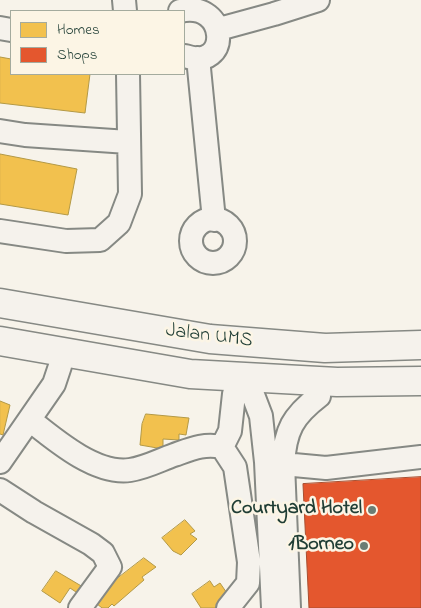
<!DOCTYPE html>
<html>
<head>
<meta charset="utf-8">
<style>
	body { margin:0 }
	#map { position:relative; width:421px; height:608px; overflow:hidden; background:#f7f3ea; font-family:"Indie Flower",sans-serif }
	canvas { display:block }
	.legend { position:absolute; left:10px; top:10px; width:175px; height:65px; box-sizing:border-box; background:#fcf5e5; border:1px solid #a4ab9e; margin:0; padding:6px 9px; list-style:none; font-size:15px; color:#1f3d34 }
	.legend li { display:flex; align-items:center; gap:10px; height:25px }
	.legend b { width:25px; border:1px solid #a4ab9e }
</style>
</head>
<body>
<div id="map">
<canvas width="421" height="608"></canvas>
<ul class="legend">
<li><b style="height:14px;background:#f2c14e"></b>Homes</li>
<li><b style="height:14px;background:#e4572e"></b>Shops</li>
</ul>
</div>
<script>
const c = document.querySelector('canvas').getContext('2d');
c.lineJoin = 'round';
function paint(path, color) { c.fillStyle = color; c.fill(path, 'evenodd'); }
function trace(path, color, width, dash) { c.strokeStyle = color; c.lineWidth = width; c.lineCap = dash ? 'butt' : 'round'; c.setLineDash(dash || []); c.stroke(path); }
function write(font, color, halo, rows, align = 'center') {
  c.font = font + ' "Indie Flower",sans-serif'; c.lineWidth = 5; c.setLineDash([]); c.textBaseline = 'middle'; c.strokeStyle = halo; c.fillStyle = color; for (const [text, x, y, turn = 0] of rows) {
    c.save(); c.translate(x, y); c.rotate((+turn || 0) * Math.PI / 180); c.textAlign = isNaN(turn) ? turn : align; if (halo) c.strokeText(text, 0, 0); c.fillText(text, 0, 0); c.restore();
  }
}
const homes = new Path2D(`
	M 0,57 L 11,59 L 11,74 L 90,74 L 85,113 L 0,103 Z
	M 0,154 L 77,169 L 68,215 L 0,204 Z
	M 0,401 L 10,405 L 3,435 L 0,434 Z
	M 146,414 L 189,418 L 186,435 L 179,434 L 179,440 L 163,439 L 163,449 L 140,445 L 142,424 Z
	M 185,520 L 195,531 L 190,534 L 197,539 L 181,555 L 173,551 L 162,538 Z
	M 144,558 L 156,567 L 142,577 L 144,580 L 114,606 L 112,604 L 108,608 L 102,608 L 91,599 Z
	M 56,571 L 83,587 L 79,594 L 70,588 L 60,603 L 42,591 Z
	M 210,581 L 214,587 L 220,583 L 231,599 L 218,608 L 201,608 L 192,594 Z`);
paint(homes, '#f2c14e');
trace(homes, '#b39946', 1);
const shops = new Path2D(`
	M 421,477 L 421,608 L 309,608 L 303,484 Z`);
paint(shops, '#e4572e');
trace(shops, '#a94f30', 1);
const minor = new Path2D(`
	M 124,0 L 125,11
	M 180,11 C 229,0 231,72 185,56
	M 0,28 L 11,30
	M 219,29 L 274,14 L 318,0
	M 198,58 L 214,220
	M 0,131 L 25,135 L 128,142
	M191 241a22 22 0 1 1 44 0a22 22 0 1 1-44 0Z
	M 0,231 L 66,241 L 100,240 L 119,223 L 130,194 L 128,74
	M 253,395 L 261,416 L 266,462 L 273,608
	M 30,420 C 55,440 96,475 130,470 C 145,468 160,460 174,455 C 191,449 204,443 222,447 L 235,467 L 249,562 L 248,583 L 228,608
	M 222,447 L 230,431 L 234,394
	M 0,462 L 54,384 L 60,366
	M 283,464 L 326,468 L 421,457
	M 0,490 L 34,512 L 91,544 L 103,553 L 110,567 L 80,608
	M 289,608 L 283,464 C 285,430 293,416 319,396`);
const highway = new Path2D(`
	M 0,303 L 210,339 L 325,348 L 421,345
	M 0,341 L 190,374 L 337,382 L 421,381`);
trace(minor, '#868984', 26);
trace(highway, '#868984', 31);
trace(minor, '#f5f2ec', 22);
trace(highway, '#f5f2ec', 28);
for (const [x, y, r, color] of [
	[372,510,5,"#6b7d74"],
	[364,546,5,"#6b7d74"]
]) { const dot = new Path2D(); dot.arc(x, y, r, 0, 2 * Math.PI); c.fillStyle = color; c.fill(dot); trace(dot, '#fcf5e5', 2); }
write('20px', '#1f3d34', '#fcf5e5', [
	["Jalan UMS",209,337,7]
]);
write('bold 20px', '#1f3d34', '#fcf5e5', [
	["Courtyard Hotel",362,510],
	["1Borneo",354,546]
], 'right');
</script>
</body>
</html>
